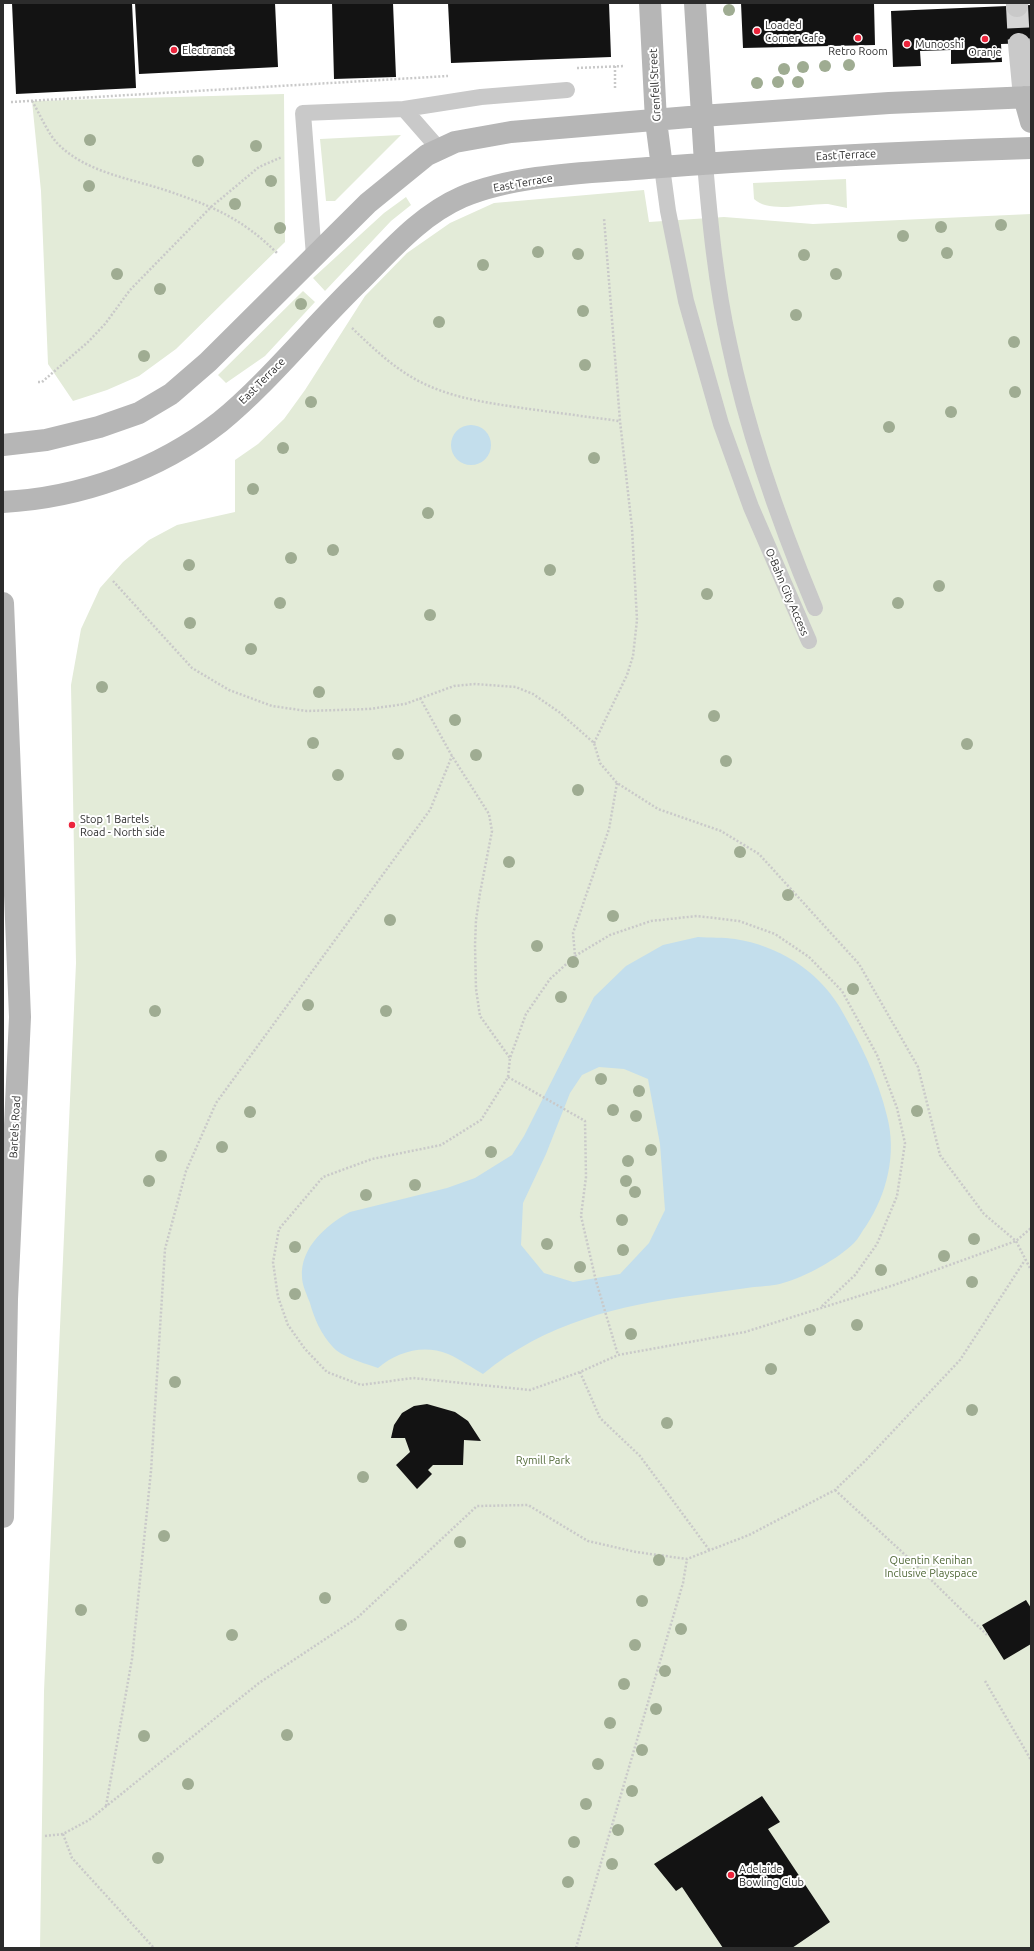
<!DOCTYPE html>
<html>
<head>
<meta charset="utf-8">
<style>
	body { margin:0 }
	#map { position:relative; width:1034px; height:1951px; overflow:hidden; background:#fff; font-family:Ubuntu,sans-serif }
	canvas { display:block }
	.frame { position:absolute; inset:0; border:4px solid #2c2c2c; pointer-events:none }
</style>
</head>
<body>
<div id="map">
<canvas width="1034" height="1951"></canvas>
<div class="frame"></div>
</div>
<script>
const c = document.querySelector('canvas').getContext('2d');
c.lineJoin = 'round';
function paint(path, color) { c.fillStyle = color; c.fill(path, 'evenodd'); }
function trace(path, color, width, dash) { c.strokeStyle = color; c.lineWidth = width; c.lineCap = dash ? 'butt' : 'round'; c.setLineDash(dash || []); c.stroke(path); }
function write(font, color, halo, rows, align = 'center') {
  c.font = font + ' Ubuntu,sans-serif'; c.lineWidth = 4; c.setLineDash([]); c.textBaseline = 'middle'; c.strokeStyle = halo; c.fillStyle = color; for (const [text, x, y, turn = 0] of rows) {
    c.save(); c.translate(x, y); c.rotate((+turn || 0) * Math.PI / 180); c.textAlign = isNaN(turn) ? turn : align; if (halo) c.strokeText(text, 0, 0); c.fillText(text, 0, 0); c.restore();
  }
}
paint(new Path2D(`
	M 284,94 L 285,242 L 176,349 L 139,376 L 107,390 L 73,401 L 48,364 L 41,191 L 32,101 Z
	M 401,135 L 335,201 L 326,201 L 320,139 Z
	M 846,179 L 847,208 C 841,207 834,205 828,204 C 808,203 769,214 754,199 L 753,183 Z
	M 644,190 L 649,222 L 724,217 L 813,224 L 1031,214 L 1031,1948 L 40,1948 L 44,1691 L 76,963 L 71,685 L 81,629 L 100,588 L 123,562 L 149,540 L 177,525 L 235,512 L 235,460 L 258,444 L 284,419 L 305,390 L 365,296 L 407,253 L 450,223 L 494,203 Z
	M 406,197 L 411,205 L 391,221 L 325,291 L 313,278 L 384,213 Z
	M 303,291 L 315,302 L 265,356 L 226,383 L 218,375 Z`), '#e3ebd8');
paint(new Path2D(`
	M451 445a20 20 0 1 1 40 0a20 20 0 1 1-40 0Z
	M 698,937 C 710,938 723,937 735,939 C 778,946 816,969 839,1006 C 859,1040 878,1078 887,1116 C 897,1154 887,1194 866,1226 C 862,1231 859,1238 854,1243 C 838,1259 805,1277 783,1283 C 774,1286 764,1286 754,1287 C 735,1290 716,1292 697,1295 C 619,1305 545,1323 483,1374 C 472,1368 460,1359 448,1354 C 423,1344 397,1352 378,1368 C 364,1363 341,1357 332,1346 C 321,1334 314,1318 310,1303 C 307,1295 302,1285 302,1277 C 300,1248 326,1225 350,1212 L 447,1188 L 475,1178 L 512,1155 L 524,1136 L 594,997 L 626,966 L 663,945 ZM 599,1067 L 624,1069 L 648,1079 L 660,1144 L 665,1210 L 649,1243 L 620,1274 L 573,1282 L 544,1273 L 521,1245 L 523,1203 L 546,1154 L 570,1093 L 582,1075 Z`), '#c3deec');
paint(new Path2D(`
	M 12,3 L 132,3 L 136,88 L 16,94 Z
	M 135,3 L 275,3 L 278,67 L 139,74 Z
	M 332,3 L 393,3 L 396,77 L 334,79 Z
	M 448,3 L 609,3 L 611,57 L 451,63 Z
	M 741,3 L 874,3 L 875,45 L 743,48 Z
	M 1031,5 L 1031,43 L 1001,44 L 1002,62 L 951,64 L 951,50 L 920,51 L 921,66 L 893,67 L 891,11 Z
	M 427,1404 L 455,1412 L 468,1421 L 481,1441 L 464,1440 L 463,1465 L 433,1465 L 428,1470 L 432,1474 L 417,1489 L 396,1465 L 410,1452 L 405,1438 L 391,1438 L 394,1425 L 402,1413 L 414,1406 Z
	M 1026,1600 L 1031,1608 L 1031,1644 L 1004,1660 L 982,1625 Z
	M 762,1796 L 780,1822 L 768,1829 L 830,1922 L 792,1948 L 723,1948 L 682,1887 L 676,1891 L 654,1864 Z`), '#131313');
trace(new Path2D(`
	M 1017,6 L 1019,44`), '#d5d5d5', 22, [22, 11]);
trace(new Path2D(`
	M 615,66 L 615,88
	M 577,68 L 625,66
	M 32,101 C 40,114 47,132 57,143 C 85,172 128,178 165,190 C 212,206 242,218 278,254
	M 11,102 L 448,76
	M 352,328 C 376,351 399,373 429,386 C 461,400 496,404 529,409 C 559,413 589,417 619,421
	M 38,382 L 42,382 L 88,342 L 105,324 L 130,290 L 211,207 L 259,167 L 282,157
	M 113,581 L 192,668 L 229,690 L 272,706 L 307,711 L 369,709 L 405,704 L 454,686 L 475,684 L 516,687 L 533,694 L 559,712 L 594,743 L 600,763 L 617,783 L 658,809 L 721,831 L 759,854 L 859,964 L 918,1067 L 940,1155 L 984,1214 L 1016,1241 L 1031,1270
	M 420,698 L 452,756 L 489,814 L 492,831 L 480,893 L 476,920 L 475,945 L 476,989 L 480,1016 L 510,1058
	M 594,743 L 627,675 L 633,656 L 637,620 L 632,528 L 620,421 L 604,218
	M 617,783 L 609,829 L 573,933 L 575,956 L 550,979 L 526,1014 L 510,1058 L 508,1077 L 481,1120 L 441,1145 L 372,1159 L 323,1177 L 279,1229 L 273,1262 L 278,1297 L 288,1325 L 305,1349 L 327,1372 L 361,1385 L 413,1378 L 530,1390 L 580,1372 L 618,1355 L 745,1332 L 894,1285 L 1016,1241 L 1031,1228
	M 575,956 L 610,935 L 651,921 L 697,916 L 739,921 L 775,934 L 809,957 L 842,991 L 877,1055 L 897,1108 L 905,1143 L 897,1196 L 877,1244 L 855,1275 L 821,1307
	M 508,1077 L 585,1121 L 586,1177 L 581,1216 L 596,1281 L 618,1355
	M 580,1372 L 600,1418 L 640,1456 L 710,1551
	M 835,1490 L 915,1564 L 987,1635
	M 985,1681 L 1031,1760
	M 106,1806 L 132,1659 L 151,1471 L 165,1249 L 186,1171 L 216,1103 L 430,810 L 452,756
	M 63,1834 L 72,1858 L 154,1948
	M 45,1836 L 63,1834 L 89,1820 L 259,1683 L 357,1618 L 477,1506 L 528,1505 L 588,1541 L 636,1552 L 687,1559 L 749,1535 L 835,1490 L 865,1461 L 960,1360 L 1025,1260
	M 576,1948 L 683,1583 L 687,1559`), '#c9c9c9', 2.5, [2, 2]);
trace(new Path2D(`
	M 404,109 L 481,97 L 567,90
	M 705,163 C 710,223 716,284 729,343 C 748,435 779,522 815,608
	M 662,167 L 668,211 L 686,301 L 721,424 L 751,507 L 809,641
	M 314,256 L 303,113 L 404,109 L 439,149`), '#c9c9c9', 16);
trace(new Path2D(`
	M 1017,3 L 1017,6
	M 1019,44 L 1024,97`), '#c9c9c9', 22);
trace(new Path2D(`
	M 650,3 L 656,121 L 662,167
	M 695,3 L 705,163
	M 1024,97 L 1031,122
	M 3,445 L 46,440 L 99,427 L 139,413 L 171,394 L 208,362 L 368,203 L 427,155 L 455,142 L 511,132 L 701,116 L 889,103 L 1031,97
	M 3,502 C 80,498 159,470 220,422 C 270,381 314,325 361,280 C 392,249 421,215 462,197 C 517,174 589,173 648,168 C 776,158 903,152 1031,148
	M 3,603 L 20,1017 L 7,1299 L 3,1517`), '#b6b6b6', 22);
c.fillStyle = '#9fac92';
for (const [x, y] of [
	[729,10],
	[849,65],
	[825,66],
	[803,67],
	[784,69],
	[778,82],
	[798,82],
	[757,83],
	[90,140],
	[256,146],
	[198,161],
	[271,181],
	[89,186],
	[235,204],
	[1001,225],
	[941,227],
	[280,228],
	[903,236],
	[538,252],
	[947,253],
	[578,254],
	[804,255],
	[483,265],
	[117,274],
	[836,274],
	[160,289],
	[301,304],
	[583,311],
	[796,315],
	[439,322],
	[1014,342],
	[144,356],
	[585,365],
	[1015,392],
	[311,402],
	[951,412],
	[889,427],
	[283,448],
	[594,458],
	[253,489],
	[428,513],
	[333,550],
	[291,558],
	[189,565],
	[550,570],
	[939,586],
	[707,594],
	[280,603],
	[898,603],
	[430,615],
	[190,623],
	[251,649],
	[102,687],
	[319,692],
	[714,716],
	[455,720],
	[313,743],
	[967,744],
	[398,754],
	[476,755],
	[726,761],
	[338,775],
	[578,790],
	[153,831],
	[740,852],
	[509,862],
	[788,895],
	[613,916],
	[390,920],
	[537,946],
	[573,962],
	[853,989],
	[561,997],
	[308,1005],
	[155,1011],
	[386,1011],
	[601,1079],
	[639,1091],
	[613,1110],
	[917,1111],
	[250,1112],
	[636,1116],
	[222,1147],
	[651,1150],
	[491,1152],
	[161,1156],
	[628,1161],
	[149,1181],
	[626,1181],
	[415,1185],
	[635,1192],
	[366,1195],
	[622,1220],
	[974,1239],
	[547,1244],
	[295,1247],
	[623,1250],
	[944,1256],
	[580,1267],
	[881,1270],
	[972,1282],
	[295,1294],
	[857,1325],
	[810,1330],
	[631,1334],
	[771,1369],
	[175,1382],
	[972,1410],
	[667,1423],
	[363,1477],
	[164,1536],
	[460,1542],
	[659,1560],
	[325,1598],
	[642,1601],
	[81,1610],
	[401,1625],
	[681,1629],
	[232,1635],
	[635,1645],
	[665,1671],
	[624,1684],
	[656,1709],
	[610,1723],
	[287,1735],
	[144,1736],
	[642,1750],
	[598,1764],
	[188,1784],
	[632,1791],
	[586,1804],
	[618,1830],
	[574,1842],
	[158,1858],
	[612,1864],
	[568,1882]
]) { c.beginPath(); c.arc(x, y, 6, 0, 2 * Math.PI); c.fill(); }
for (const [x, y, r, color] of [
	[757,31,4,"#ec253c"],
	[858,38,4,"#ec253c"],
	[985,39,4,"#ec253c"],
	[907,44,4,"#ec253c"],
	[174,50,4,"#ec253c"],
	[72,825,4,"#ec253c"],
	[731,1875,4,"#ec253c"]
]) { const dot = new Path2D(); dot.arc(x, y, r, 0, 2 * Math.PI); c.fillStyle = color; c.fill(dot); trace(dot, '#fff', 1.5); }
write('11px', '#2c2c2c', '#fff', [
	["Loaded",765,25],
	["Corner Cafe",765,38],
	["Munooshi",915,44],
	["Electranet",182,50],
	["Retro Room",858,51,"center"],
	["Oranje",985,52,"center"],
	["Stop 1 Bartels",80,819],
	["Road - North side",80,832],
	["Adelaide",739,1869],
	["Bowling Club",739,1882]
], 'left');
write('11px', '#2c2c2c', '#fff', [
	["Grenfell Street",655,85,-93],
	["East Terrace",846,155,-3],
	["East Terrace",523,183,-10],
	["East Terrace",262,381,-45],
	["O-Bahn City Access",787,592,67],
	["Bartels Road",15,1127,-87]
]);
write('11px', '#516938', '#fff', [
	["Rymill Park",543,1460],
	["Quentin Kenihan",931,1560],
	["Inclusive Playspace",931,1573]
]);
</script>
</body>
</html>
